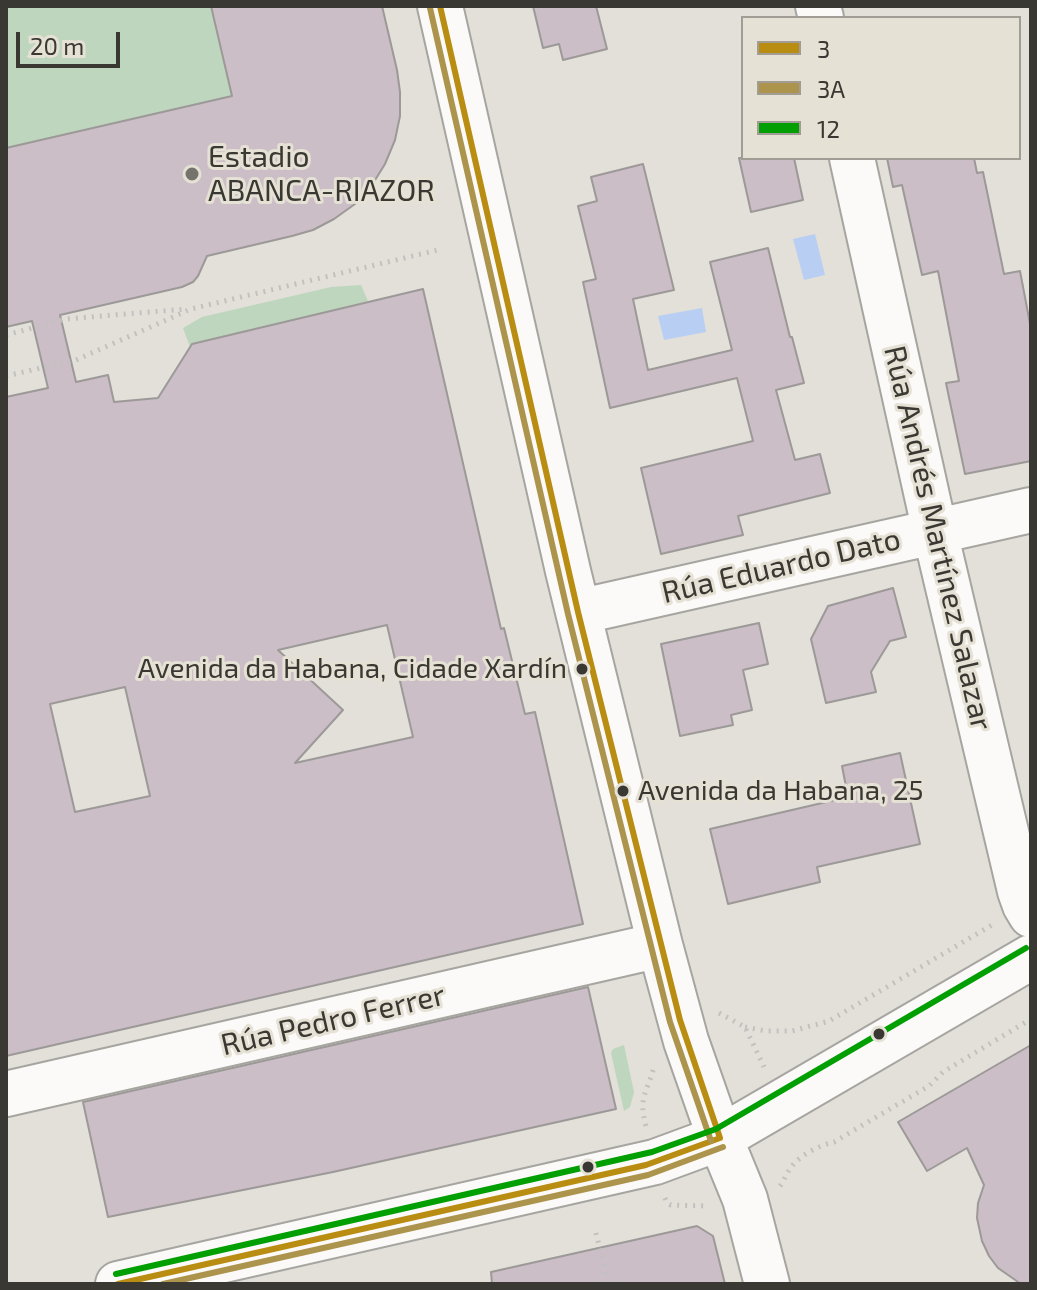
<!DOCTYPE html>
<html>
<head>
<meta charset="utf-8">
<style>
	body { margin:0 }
	#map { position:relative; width:1037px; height:1290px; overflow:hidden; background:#e2e0d9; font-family:"Exo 2",sans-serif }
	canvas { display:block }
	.frame { position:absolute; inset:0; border:8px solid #3a3833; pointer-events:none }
	.legend { position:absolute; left:741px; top:16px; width:280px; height:144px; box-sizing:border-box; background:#e6e1d5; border:2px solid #a19d94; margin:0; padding:10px 14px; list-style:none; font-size:24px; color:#3a3833 }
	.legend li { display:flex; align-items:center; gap:16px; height:40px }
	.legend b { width:40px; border:2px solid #a19d94 }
	.scale { position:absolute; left:16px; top:32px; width:104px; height:36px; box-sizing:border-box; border:4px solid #3a3833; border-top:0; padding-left:10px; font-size:24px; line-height:28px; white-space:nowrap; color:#3a3833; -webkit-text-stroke:6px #e6e1d5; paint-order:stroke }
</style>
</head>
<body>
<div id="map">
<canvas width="1037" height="1290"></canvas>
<div class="frame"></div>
<ul class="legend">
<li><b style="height:10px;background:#b98d11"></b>3</li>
<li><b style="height:10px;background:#ad944c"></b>3A</li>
<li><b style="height:10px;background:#019f02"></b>12</li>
</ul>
<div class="scale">20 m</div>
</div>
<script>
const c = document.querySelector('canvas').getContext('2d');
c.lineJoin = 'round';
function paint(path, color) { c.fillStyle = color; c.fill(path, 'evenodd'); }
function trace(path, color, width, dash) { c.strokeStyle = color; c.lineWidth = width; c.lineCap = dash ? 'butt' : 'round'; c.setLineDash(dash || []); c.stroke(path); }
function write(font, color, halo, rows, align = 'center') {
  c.font = font + ' "Exo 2",sans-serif'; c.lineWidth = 6; c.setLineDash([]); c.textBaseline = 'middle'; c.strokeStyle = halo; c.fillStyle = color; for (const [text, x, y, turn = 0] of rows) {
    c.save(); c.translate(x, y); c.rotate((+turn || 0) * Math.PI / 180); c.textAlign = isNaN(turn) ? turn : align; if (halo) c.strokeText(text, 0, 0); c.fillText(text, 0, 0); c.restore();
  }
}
paint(new Path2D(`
	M 6,6 L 382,6 L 397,70 L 395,140 L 385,164 L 372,185 L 355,204 L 334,219 L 313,230 L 292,236 L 202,257 L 193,282 L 182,287 L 6,327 Z
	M 361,285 L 368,301 L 190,347 L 183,328 L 202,317 L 331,287 Z
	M 624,1045 L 634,1092 L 630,1107 L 624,1111 L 611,1053 L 613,1049 Z`), '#bed6be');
paint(new Path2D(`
	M 815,234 L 825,275 L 804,280 L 793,239 Z
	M 702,308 L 706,332 L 664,340 L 658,316 Z`), '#b8cef3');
const building = new Path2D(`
	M 211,6 L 382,6 L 397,70 L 400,92 L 400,116 L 395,140 L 385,164 L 372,185 L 355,204 L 334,219 L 313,230 L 292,236 L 207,256 L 198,276 L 193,282 L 182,287 L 60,315 L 76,382 L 108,375 L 114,402 L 158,398 L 192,344 L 423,289 L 501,629 L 504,628 L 525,714 L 535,712 L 583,924 L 6,1056 L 6,397 L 48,388 L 32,321 L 6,327 L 6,148 L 232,96 ZM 387,625 L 413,737 L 295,763 L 343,710 L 278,650 ZM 125,687 L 150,796 L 75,812 L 50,704 Z
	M 533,6 L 596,6 L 607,49 L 563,60 L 559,44 L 543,48 Z
	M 739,158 L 794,158 L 803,200 L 751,212 Z
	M 887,158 L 974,158 L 977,173 L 983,172 L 1004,274 L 1020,271 L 1031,329 L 1031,461 L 965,474 L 946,383 L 959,381 L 938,271 L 922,275 L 902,185 L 893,187 Z
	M 643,164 L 674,290 L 633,299 L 648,370 L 732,350 L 710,262 L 768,248 L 790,337 L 792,337 L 804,383 L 776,390 L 795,460 L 820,454 L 830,493 L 738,516 L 743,535 L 661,554 L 641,468 L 753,441 L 737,378 L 610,408 L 583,282 L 596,279 L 578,206 L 597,201 L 591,177 Z
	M 893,588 L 906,637 L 890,641 L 871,672 L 876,692 L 826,703 L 811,639 L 828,606 Z
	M 759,623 L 768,664 L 743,670 L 752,710 L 731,715 L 733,725 L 680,736 L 661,644 Z
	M 900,753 L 920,844 L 817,867 L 820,882 L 728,904 L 710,829 L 848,797 L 842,766 Z
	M 588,987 L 616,1109 L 333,1172 L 108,1217 L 83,1102 Z
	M 1031,1045 L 1031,1284 L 1021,1284 L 998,1268 L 989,1256 L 982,1241 L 977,1218 L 978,1203 L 984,1185 L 967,1148 L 927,1171 L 898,1122 Z
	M 697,1226 L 713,1236 L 725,1284 L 492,1284 L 491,1272 Z`);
paint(building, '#cbbec6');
trace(building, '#9c9998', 2);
const minor = new Path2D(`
	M 440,6 L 568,571 L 660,945 L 686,1041 L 720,1138 L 745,1199 L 767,1284
	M 818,6 L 821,18
	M 852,158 L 935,532 L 1020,891 L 1025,905 L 1031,915
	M 578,612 L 1031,510
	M 6,1094 L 660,945
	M 118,1284 L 655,1162 L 720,1138 L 1031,957`);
trace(minor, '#a7a5a0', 48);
trace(new Path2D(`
	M 6,335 L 66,319 L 186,309
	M 6,376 L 76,360 L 191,309 L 442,249
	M 719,1013 L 745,1027 L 764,1067
	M 745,1027 L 766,1031 L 792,1031 L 829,1021 L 992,925
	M 646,1126 C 638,1097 647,1093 654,1067
	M 780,1186 C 784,1181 786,1174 790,1169 C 799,1155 818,1146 834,1142 L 929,1086 L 943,1072 L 1031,1019
	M 665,1198 L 667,1203 L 671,1205 L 707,1206
	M 596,1233 L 609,1284`), '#c2c1bf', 5, [2, 6]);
trace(minor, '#fbfaf9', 44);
trace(new Path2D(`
	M 440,6 L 578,612 L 680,1020 L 720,1138
	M 118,1284 L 646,1165 L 720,1138`), '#b98d11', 6);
trace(new Path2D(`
	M 430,8 L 568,614 L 670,1022 L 711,1141
	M 163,1284 L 648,1175 L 723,1147`), '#ad944c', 6);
trace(new Path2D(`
	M 116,1274 L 652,1152 L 716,1129 L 1026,948`), '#019f02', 6);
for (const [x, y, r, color] of [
	[192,174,8,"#75736d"],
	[582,669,7,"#3a3833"],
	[623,791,7,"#3a3833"],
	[879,1034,7,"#3a3833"],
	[588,1167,7,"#3a3833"]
]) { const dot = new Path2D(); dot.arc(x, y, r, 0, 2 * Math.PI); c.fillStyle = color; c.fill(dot); trace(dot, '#e6e1d5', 3); }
write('28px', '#3a3833', '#e6e1d5', [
	["Avenida da Habana, Cidade Xardín",567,669],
	["Avenida da Habana, 25",638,791,"left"]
], 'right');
write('30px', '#3a3833', '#e6e1d5', [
	["Estadio",208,157],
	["ABANCA-RIAZOR",208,191]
], 'left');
write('30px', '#3a3833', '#e6e1d5', [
	["Rúa Andrés Martínez Salazar",938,538,77],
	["Rúa Eduardo Dato",781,566,-13],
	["Rúa Pedro Ferrer",333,1020,-13]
]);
</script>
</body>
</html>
